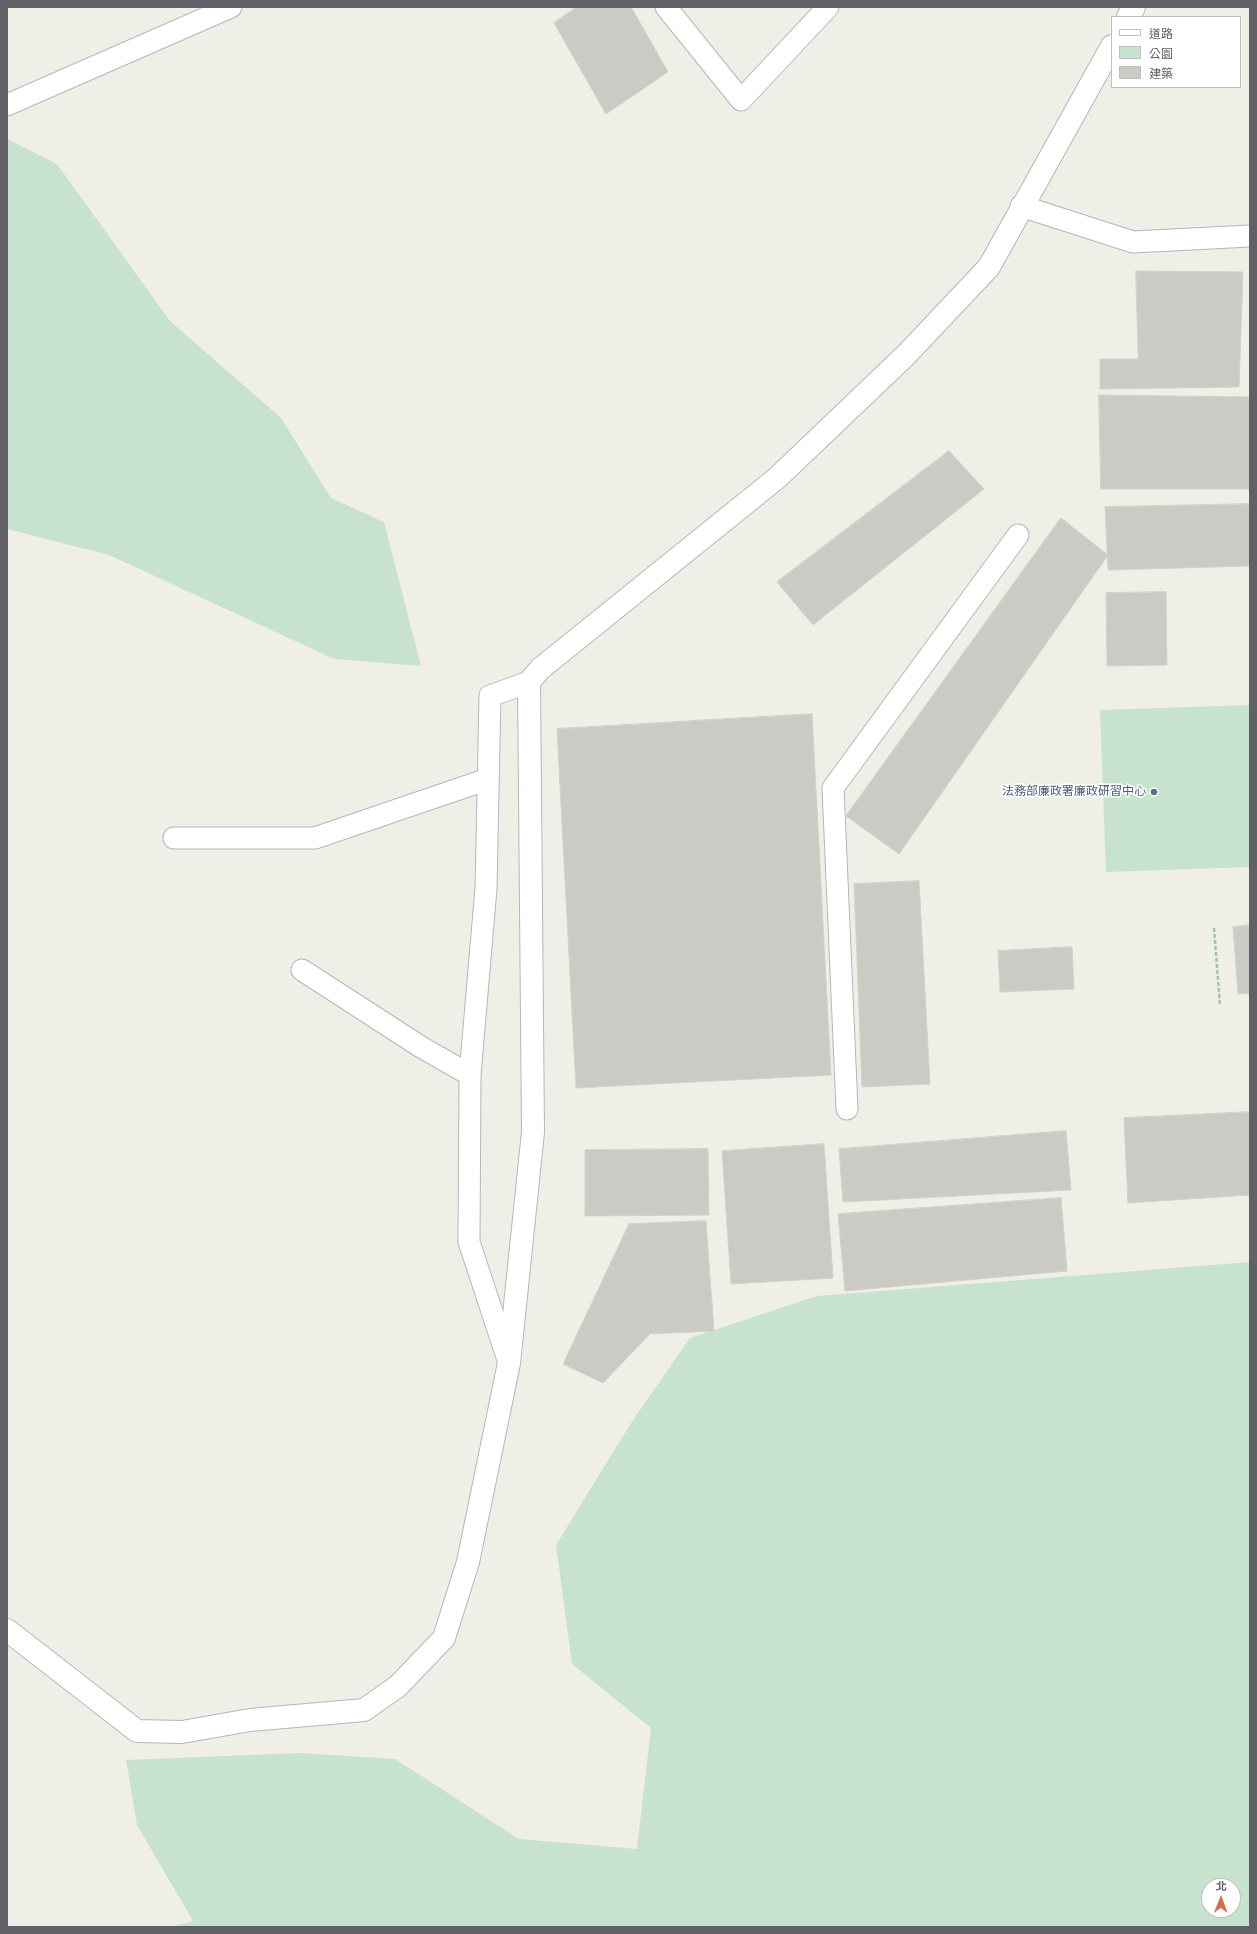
<!DOCTYPE html>
<html>
<head>
<meta charset="utf-8">
<style>
	body { margin:0 }
	#map { position:relative; width:1257px; height:1934px; overflow:hidden; background:#efefe8; font-family:Roboto,"Noto Sans TC",sans-serif }
	canvas { display:block }
	.frame { position:absolute; inset:0; border:8px solid #5f6166; pointer-events:none }
	.legend { position:absolute; left:1111px; top:16px; width:130px; height:72px; box-sizing:border-box; background:#fff; border:1px solid #bfc0c2; margin:0; padding:5px 7px; list-style:none; font-size:12px; color:#5f6166 }
	.legend li { display:flex; align-items:center; gap:8px; height:20px }
	.legend b { width:20px; border:1px solid #bfc0c2 }
	.north { position:absolute; left:1201px; top:1878px; width:40px; height:40px; box-sizing:border-box; background:#fff; border:1px solid #bfc0c2; border-radius:50%; rotate:1deg; font-size:11px; font-weight:700; line-height:16px; text-align:center; color:#5f6166 }
	.north::after { content:''; display:block; margin:auto; width:14px; height:18px; background:#d56f49; clip-path:polygon(50% 0,100% 100%,50% 72%,0 100%) }
</style>
</head>
<body>
<div id="map">
<canvas width="1257" height="1934"></canvas>
<div class="frame"></div>
<ul class="legend">
<li><b style="height:5px;background:#fff"></b>道路</li>
<li><b style="height:11px;background:#c8e3cd"></b>公園</li>
<li><b style="height:11px;background:#cbcac5"></b>建築</li>
</ul>
<div class="north">北</div>
</div>
<script>
const c = document.querySelector('canvas').getContext('2d');
c.lineJoin = 'round';
function paint(path, color) { c.fillStyle = color; c.fill(path, 'evenodd'); }
function trace(path, color, width, dash) { c.strokeStyle = color; c.lineWidth = width; c.lineCap = dash ? 'butt' : 'round'; c.setLineDash(dash || []); c.stroke(path); }
function write(font, color, halo, rows, align = 'center') {
  c.font = font + ' Roboto,"Noto Sans TC",sans-serif'; c.lineWidth = 3; c.setLineDash([]); c.textBaseline = 'middle'; c.strokeStyle = halo; c.fillStyle = color; for (const [text, x, y, turn = 0] of rows) {
    c.save(); c.translate(x, y); c.rotate((+turn || 0) * Math.PI / 180); c.textAlign = isNaN(turn) ? turn : align; if (halo) c.strokeText(text, 0, 0); c.fillText(text, 0, 0); c.restore();
  }
}
paint(new Path2D(`
	M 7,139 L 57,164 L 170,321 L 281,418 L 331,498 L 384,522 L 421,666 L 334,659 L 109,555 L 7,529 Z
	M 1250,705 L 1250,867 L 1106,872 L 1100,710 Z
	M 1250,1262 L 1250,1927 L 171,1927 L 193,1921 L 137,1825 L 126,1760 L 300,1753 L 395,1759 L 519,1839 L 637,1849 L 651,1728 L 572,1664 L 556,1545 L 631,1423 L 690,1338 L 817,1296 ZM 1209,1886 L 1233,1886 L 1233,1910 L 1209,1910 Z`), '#c8e3cd');
const building = new Path2D(`
	M 577,7 L 631,7 L 668,72 L 606,114 L 554,23 Z
	M 1136,271 L 1243,272 L 1239,387 L 1100,389 L 1100,359 L 1138,359 Z
	M 1099,395 L 1250,397 L 1250,489 L 1101,489 Z
	M 949,451 L 984,489 L 813,625 L 777,582 Z
	M 1250,504 L 1250,566 L 1108,570 L 1105,507 Z
	M 1061,518 L 1108,555 L 899,854 L 846,816 Z
	M 1166,592 L 1167,665 L 1107,666 L 1106,593 Z
	M 812,714 L 831,1075 L 576,1088 L 557,729 Z
	M 919,881 L 930,1084 L 862,1087 L 854,884 Z
	M 1250,925 L 1250,993 L 1238,994 L 1233,927 Z
	M 1072,947 L 1074,989 L 1000,992 L 998,951 Z
	M 1250,1112 L 1250,1195 L 1128,1203 L 1124,1118 Z
	M 1066,1131 L 1071,1190 L 843,1202 L 839,1149 Z
	M 824,1144 L 833,1278 L 731,1284 L 722,1151 Z
	M 708,1149 L 709,1215 L 585,1216 L 585,1150 Z
	M 1061,1198 L 1067,1271 L 845,1291 L 838,1214 Z
	M 706,1221 L 714,1331 L 650,1334 L 603,1383 L 563,1364 L 629,1224 Z`);
paint(building, '#cbcac5');
trace(building, '#d4d2c7', 1);
const service = new Path2D(`
	M 666,7 L 741,100 L 828,7
	M 7,105 L 231,7
	M 1021,206 L 1133,242 L 1250,236
	M 174,838 L 315,838 L 488,779
	M 302,970 L 421,1047 L 470,1075
	M 847,1109 L 833,788 L 1018,535
	M 509,1363 L 469,1242 L 470,1075 L 486,888 L 490,696 L 529,682`);
const minor = new Path2D(`
	M 1128,17 L 1134,7
	M 7,1630 L 137,1731 L 182,1732 L 250,1720 L 364,1710 L 398,1686 L 444,1638 L 468,1562 L 509,1363 L 533,1132 L 529,682 L 540,669 L 777,478 L 906,355 L 989,267 L 1112,46`);
trace(service, '#b5b6bb', 23);
trace(minor, '#b5b6bb', 24);
trace(new Path2D(`
	M 1214,928 L 1220,1005`), '#a1c2b1', 2.5, [4, 2]);
trace(service, '#fff', 21);
trace(minor, '#fff', 22);
for (const [x, y, r, color] of [
	[1154,792,4,"#5c6f8a"]
]) { const dot = new Path2D(); dot.arc(x, y, r, 0, 2 * Math.PI); c.fillStyle = color; c.fill(dot); trace(dot, '#fff', 1.5); }
write('12px', '#4e5e75', '#fff', [
	["法務部廉政署廉政研習中心",1146,792]
], 'right');
</script>
</body>
</html>
